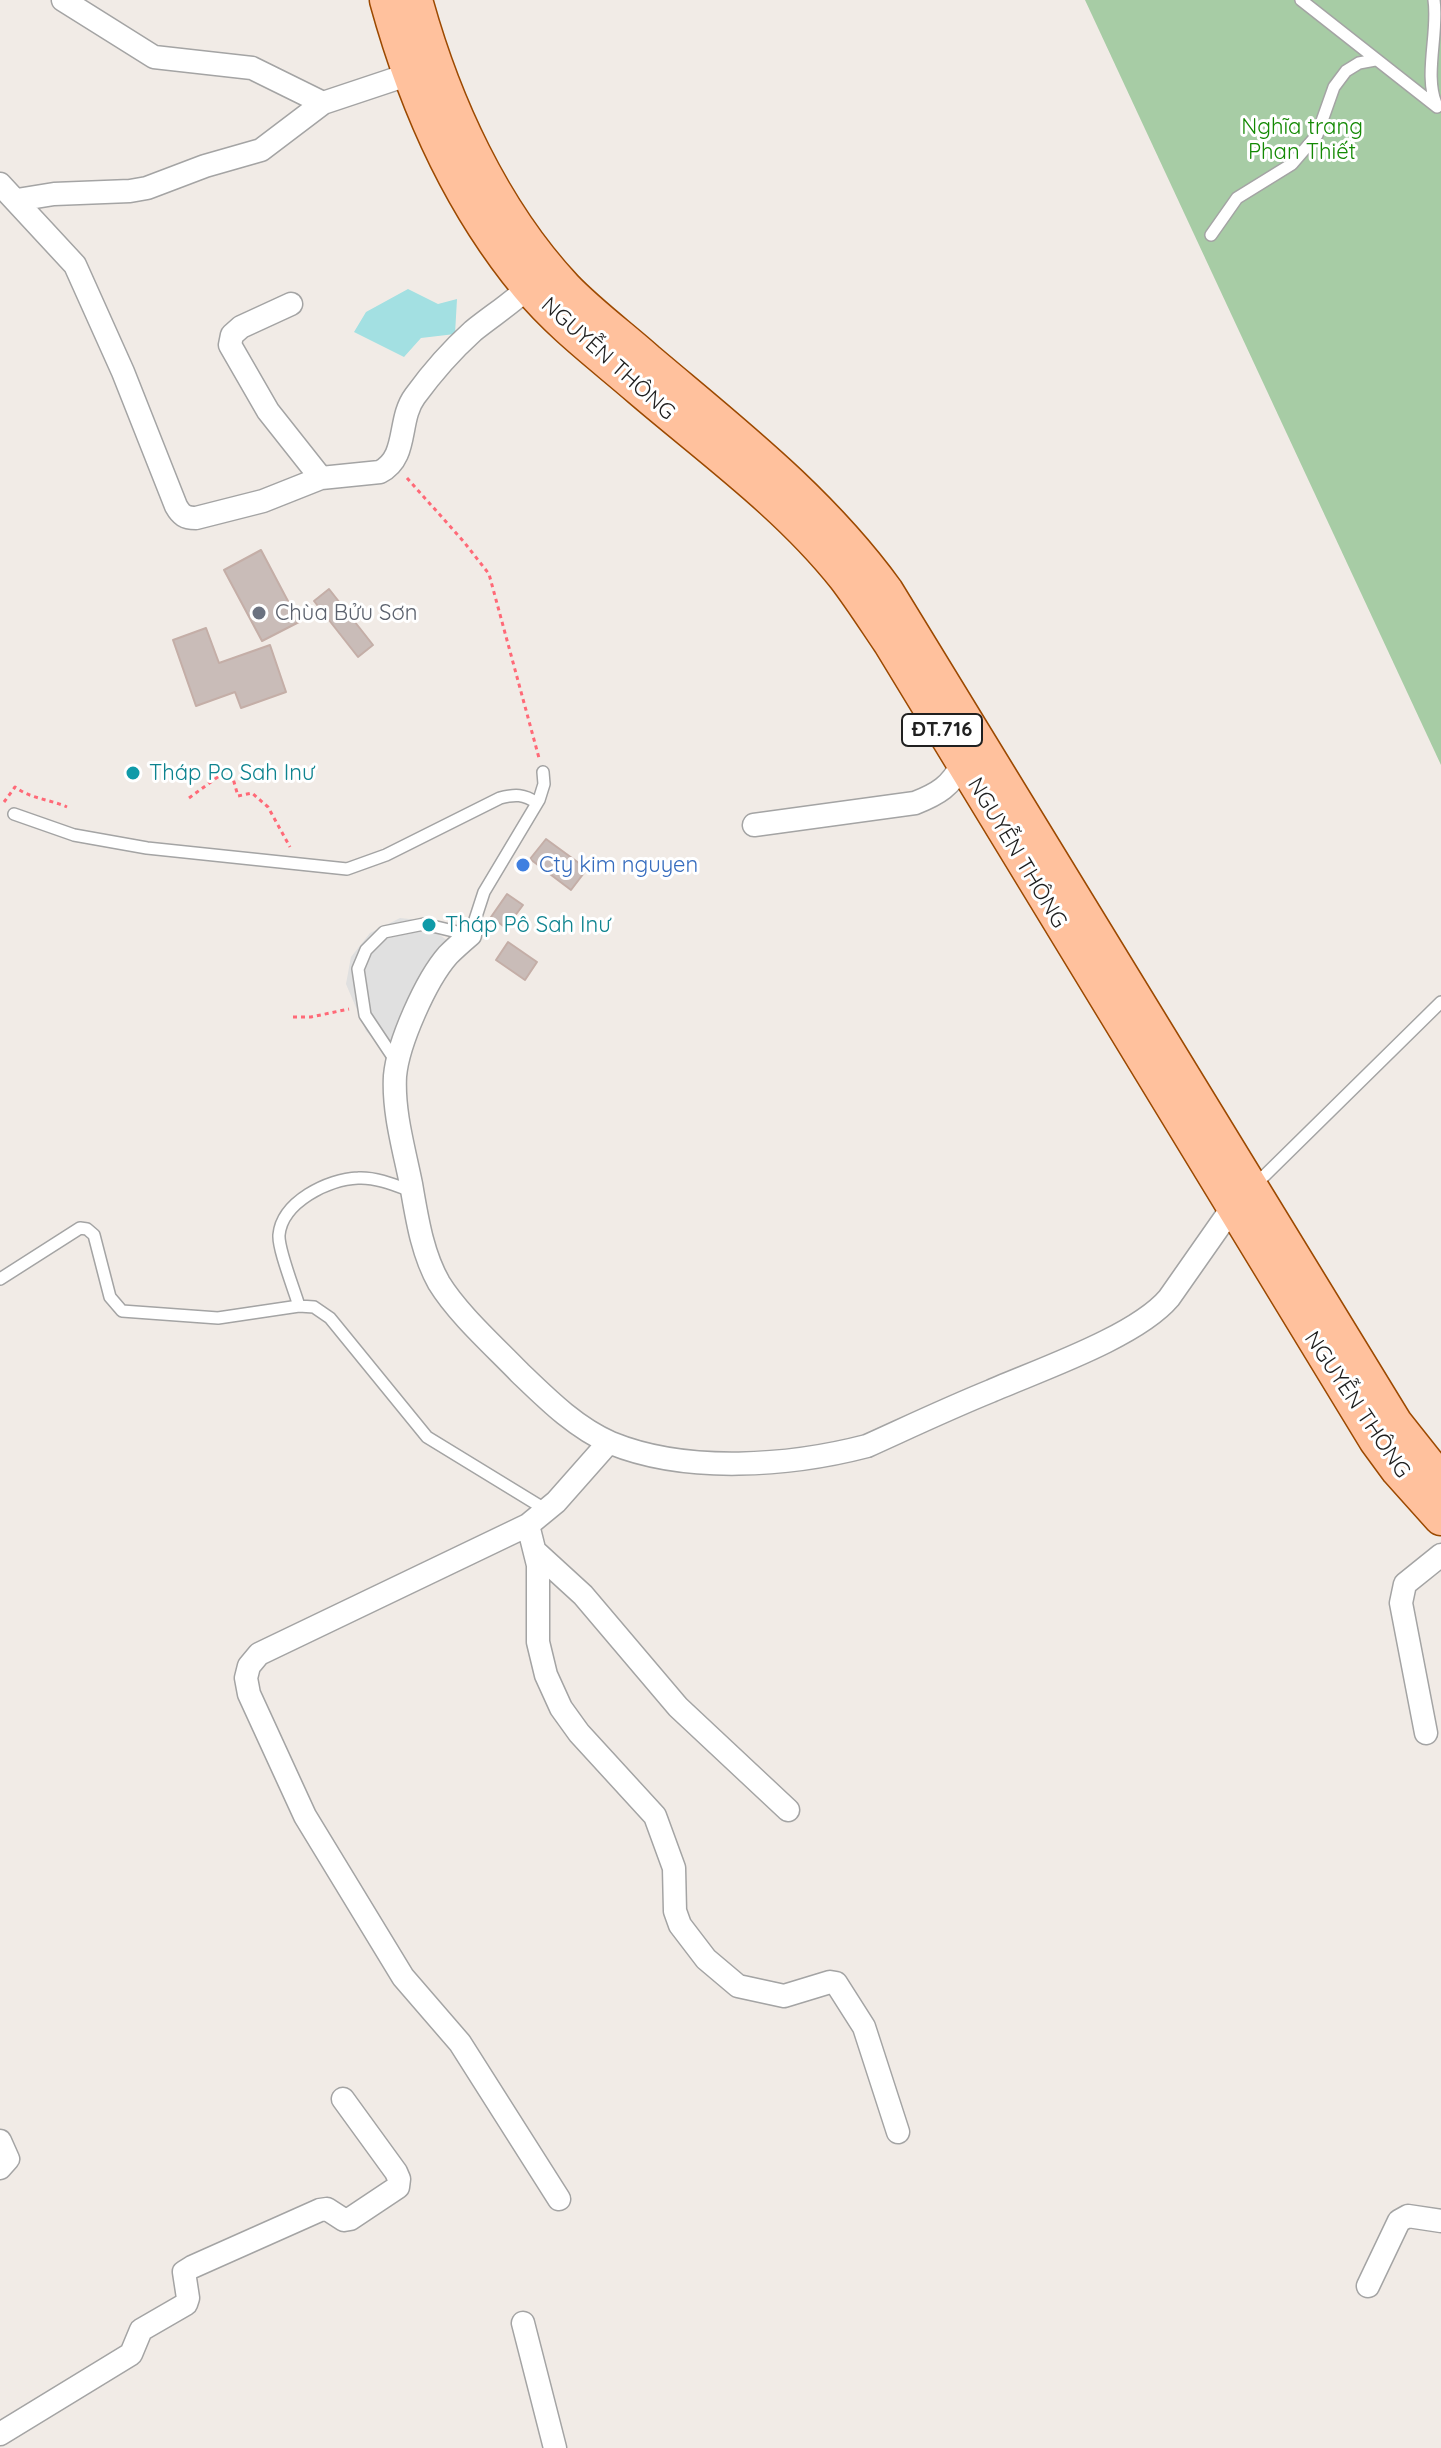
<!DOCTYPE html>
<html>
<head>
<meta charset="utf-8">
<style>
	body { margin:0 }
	canvas { display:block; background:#f1ebe6 }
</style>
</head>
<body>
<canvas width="1441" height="2448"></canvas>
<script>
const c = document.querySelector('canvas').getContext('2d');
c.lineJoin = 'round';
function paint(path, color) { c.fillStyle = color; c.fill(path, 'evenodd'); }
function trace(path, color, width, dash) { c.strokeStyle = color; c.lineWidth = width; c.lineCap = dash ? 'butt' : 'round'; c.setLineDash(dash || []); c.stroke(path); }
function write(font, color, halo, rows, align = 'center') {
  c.font = font + ' Quicksand,sans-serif'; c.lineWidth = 6; c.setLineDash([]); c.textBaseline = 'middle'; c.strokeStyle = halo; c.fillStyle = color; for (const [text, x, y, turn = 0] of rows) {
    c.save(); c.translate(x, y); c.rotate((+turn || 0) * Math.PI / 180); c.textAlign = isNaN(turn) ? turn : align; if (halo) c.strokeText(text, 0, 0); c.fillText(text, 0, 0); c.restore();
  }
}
paint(new Path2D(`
	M 1085,0 L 1441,0 L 1441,765 Z`), '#a7cca5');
paint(new Path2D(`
	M 400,918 L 419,920 L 448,941 L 392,1057 L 366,1031 L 346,984 L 351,957 L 370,933 Z`), '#e0e0e0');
paint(new Path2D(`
	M 408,289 L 438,304 L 457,299 L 455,334 L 421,338 L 404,357 L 354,332 L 366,312 Z`), '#a3e0e2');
const building = new Path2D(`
	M 261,550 L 299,622 L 262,641 L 224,570 Z
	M 329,589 L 373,645 L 358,657 L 314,601 Z
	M 206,628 L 219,663 L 270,645 L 286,692 L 241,708 L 235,692 L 196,706 L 173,640 Z
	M 546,839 L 587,869 L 571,890 L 530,859 Z
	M 507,894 L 523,905 L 506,928 L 491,917 Z
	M 508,942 L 537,962 L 525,980 L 496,960 Z`);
paint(building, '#c9bcb8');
trace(building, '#c4aea7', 2);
const lane = new Path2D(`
	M 1301,0 L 1437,107
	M 1434,0 C 1439,32 1423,77 1437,106
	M 1211,235 L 1237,198 L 1292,164 L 1317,135 L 1334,87 L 1346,71 L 1359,63 L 1375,60
	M 14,814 L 74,835 L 147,848 L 347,869 L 386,855 L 500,798 C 515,794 524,794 537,803
	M 397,1063 L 365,1015 L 358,969 L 366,950 L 384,932 L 424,924 L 470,935 L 484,892 L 539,800 L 544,784 L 543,772
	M 1255,1185 L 1441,1002
	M 0,1279 L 80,1228 L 87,1229 L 94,1235 L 110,1297 L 122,1311 L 218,1318 L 299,1306 L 314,1307 L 330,1318 L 427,1437 L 548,1511
	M 299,1306 C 294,1289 278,1249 279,1235 C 282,1202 328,1179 358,1178 C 376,1177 395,1185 411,1191`);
const street = new Path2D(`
	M 63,0 L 154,57 L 252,68 L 323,103
	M 0,184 L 75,265 L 123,372 L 176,506 C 181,515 185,518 196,518 L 263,501 L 321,478 L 380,472 C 409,457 397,420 415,396 C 431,374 452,350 473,331 C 494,314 517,300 536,280
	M 17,200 L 54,194 L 130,191 L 147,188 L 205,166 L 261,150 L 323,103 L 410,74
	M 291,304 L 241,327 L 232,335 L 230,345 L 268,411 L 321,478
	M 754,825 L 915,803 C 938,794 951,786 962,764
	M 470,935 C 463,941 455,948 448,955 C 426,980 398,1043 395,1076 C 393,1112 404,1149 411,1184 C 417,1218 422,1253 439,1283 C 458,1314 494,1346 520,1373 C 547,1399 576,1428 611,1443 C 687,1474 790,1466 867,1446 C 909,1427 949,1408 991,1391 C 1039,1370 1136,1337 1169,1298 L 1232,1208 L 1242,1198
	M 528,1525 L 538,1565 L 538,1642 L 546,1675 L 561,1708 L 579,1733 L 655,1816 L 674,1868 L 675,1911 L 680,1925 L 706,1959 L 738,1986 L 784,1996 L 830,1982 L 836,1983 L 864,2027 L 898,2132
	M 536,1552 L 583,1595 L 678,1707 L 788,1810
	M 1426,1733 L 1401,1603 L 1405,1584 L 1441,1555
	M 0,2141 L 8,2159 L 0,2168
	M 559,2199 L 460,2043 L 403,1977 L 305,1816 L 249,1694 L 246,1678 L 249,1666 L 259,1654 L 528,1525 L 556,1502 L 609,1442
	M 1368,2286 L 1399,2221 L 1408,2216 L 1441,2221
	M 523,2323 L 555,2448
	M 0,2434 L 131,2354 L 141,2330 L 186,2304 L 188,2298 L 184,2272 L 192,2267 L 320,2210 L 327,2209 L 344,2220 L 350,2219 L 398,2187 L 399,2179 L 396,2172 L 343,2099`);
const primary = new Path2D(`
	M 387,0 C 415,102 460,204 528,286 C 560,325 602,356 640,389 C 709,448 788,505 845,577 C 861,598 875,620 890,642 L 1376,1440 L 1398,1470 L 1441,1518
	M 415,0 C 443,102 492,210 565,288 C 590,314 620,336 647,360 C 732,432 820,500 886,591 L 1395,1423 L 1441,1481`);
trace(lane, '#a4a4a4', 14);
trace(street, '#a4a4a4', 25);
trace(primary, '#9c4900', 37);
trace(new Path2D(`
	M 407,478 L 464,542 L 489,574 L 539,758
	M 189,798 L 230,768 L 238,796 L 252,793 L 268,807 L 290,847
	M 4,802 L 15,787 C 31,799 49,799 67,807
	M 293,1017 L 311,1017 L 349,1009`), '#ff6977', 3, [4, 4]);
trace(lane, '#fff', 11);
trace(street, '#fff', 22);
trace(primary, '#ffc19d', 34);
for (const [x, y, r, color] of [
	[259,613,8,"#6b7280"],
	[133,773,8,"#0f9aa8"],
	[523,865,8,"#3f7fe0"],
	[429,925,8,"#0f9aa8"]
]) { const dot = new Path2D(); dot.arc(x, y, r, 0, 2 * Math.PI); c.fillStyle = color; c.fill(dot); trace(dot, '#fff', 3); }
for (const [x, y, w] of [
	[942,730,80]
]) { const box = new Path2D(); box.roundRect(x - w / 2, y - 16, w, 32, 6); c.fillStyle = '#fff'; c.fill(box); trace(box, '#202020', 2); }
write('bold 20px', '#202020', null, [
	["ĐT.716",942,730]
]);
write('22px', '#138903', '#fff', [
	["Nghĩa trang",1302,127],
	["Phan Thiết",1302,152]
]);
write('22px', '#202020', '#fff', [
	["NGUYỄN THÔNG",608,359,42],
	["NGUYỄN THÔNG",1017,853,59],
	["NGUYỄN THÔNG",1357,1405,56]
]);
write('22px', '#5b616d', '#fff', [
	["Chùa Bửu Sơn",275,613]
], 'left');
write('22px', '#0d838f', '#fff', [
	["Tháp Po Sah Inư",149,773],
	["Tháp Pô Sah Inư",445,925]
], 'left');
write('22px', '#366cbe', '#fff', [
	["Cty kim nguyen",539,865]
], 'left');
</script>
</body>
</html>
